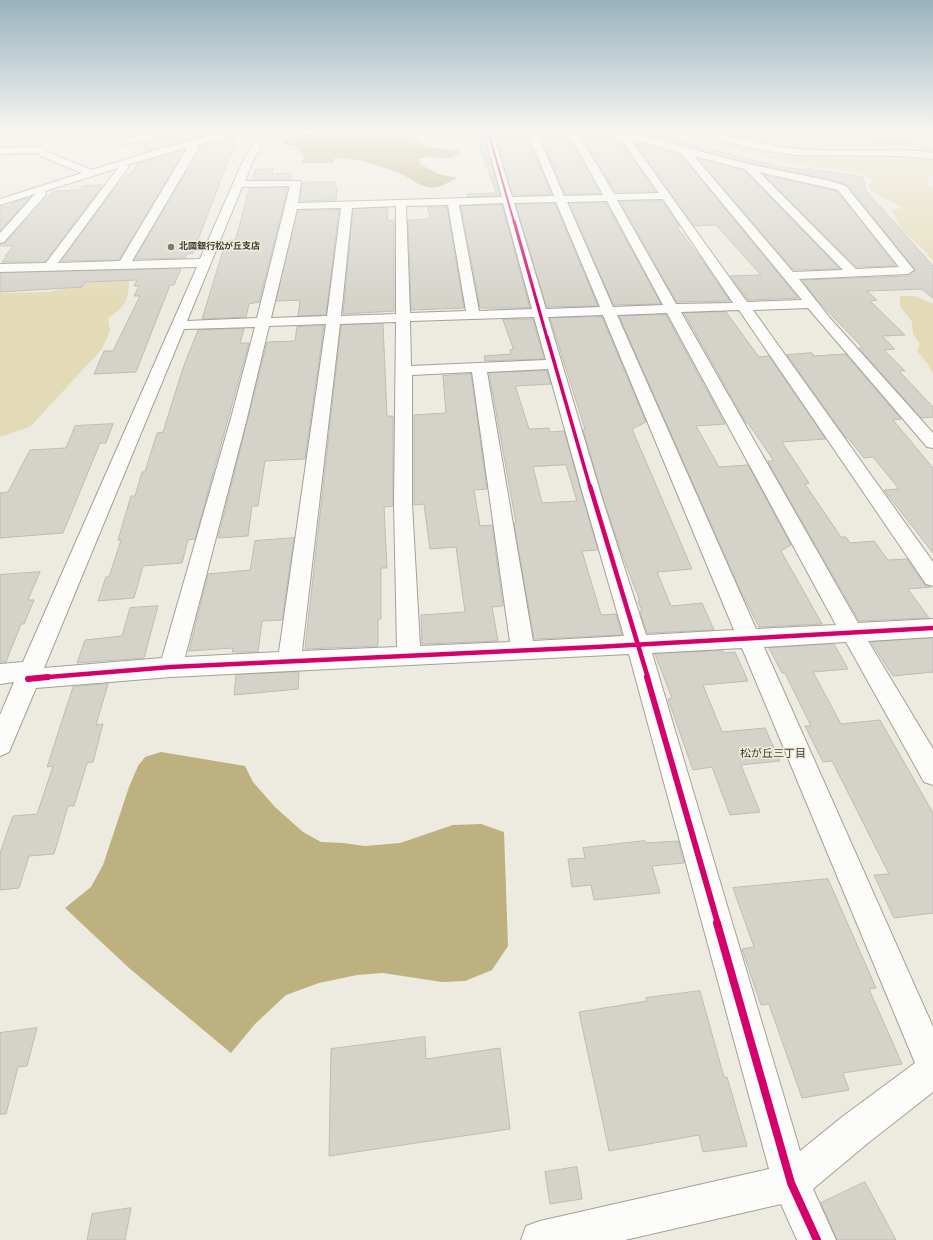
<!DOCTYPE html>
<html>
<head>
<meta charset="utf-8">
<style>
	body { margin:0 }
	canvas { display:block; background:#edeae0 }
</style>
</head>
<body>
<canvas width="933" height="1240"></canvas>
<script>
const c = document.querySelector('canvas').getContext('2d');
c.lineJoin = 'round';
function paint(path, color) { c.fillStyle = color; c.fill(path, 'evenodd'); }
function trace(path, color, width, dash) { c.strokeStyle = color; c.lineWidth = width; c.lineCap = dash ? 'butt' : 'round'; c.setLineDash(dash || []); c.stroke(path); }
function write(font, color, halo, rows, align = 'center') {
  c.font = font + ' Signika,"Noto Sans JP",sans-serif'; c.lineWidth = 3; c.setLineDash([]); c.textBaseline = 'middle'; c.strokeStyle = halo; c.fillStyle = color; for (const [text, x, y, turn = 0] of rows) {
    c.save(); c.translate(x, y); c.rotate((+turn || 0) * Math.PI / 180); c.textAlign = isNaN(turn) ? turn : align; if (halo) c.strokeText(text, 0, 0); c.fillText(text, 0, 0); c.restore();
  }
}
paint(new Path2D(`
	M 656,131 L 933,131 L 933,139 L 929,149 L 933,152 L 933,175 L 927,178 L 928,185 L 933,190 L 933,262 C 929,252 919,246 911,239 C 902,232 896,220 892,210 L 903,208 L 870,190 L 869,186 L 872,179 L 857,172 L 797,165 Z
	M 129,280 C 129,301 125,307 108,318 L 110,331 L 102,349 L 30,427 L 0,437 L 0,293 L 49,292 L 87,282 Z
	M 900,296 L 915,296 L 933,304 L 933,374 L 927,363 L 917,351 L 920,344 L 913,334 L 912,322 L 900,306 Z`), '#e3dbb7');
paint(new Path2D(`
	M 322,131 L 399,131 L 427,147 L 460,151 L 453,158 L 426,157 L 419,159 L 421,165 L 439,174 L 457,178 C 451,181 443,186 437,187 C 424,190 413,180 403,175 C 387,168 351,156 334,159 L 333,163 L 301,163 L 304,158 L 300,149 L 287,150 L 300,147 L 284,144 L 281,136 L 286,138 Z
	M 901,140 L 909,141 L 909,145 L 869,143 Z
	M 161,752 L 245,766 L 253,782 L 275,807 L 303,832 L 321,842 L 343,843 L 365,846 L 400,843 L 453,825 L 481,824 L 504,832 L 508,946 L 492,970 L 465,981 L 442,982 L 383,973 L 357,975 L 319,983 L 286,995 L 255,1024 L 231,1053 L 129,968 L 65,908 L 91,887 L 103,865 L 129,787 L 138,766 L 145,757 Z`), '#bdb17f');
const building = new Path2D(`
	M 118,131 L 150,131 L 127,137 Z
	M 178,131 L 224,131 L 224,132 L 146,152 L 147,149 L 137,143 Z
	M 474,131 L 483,131 L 500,196 L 468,197 L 467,194 L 496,193 Z
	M 494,131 L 522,131 L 524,134 L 527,134 L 552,195 L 513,195 Z
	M 648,132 L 692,142 L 690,144 L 786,168 L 788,167 L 804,170 L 806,168 L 863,177 L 866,191 L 933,266 L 933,298 L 922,289 L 867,291 L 877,300 L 870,301 L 905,335 L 882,336 L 895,349 L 884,350 L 905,371 L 899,371 L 933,407 L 933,417 L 921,418 L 859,348 L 863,348 L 816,299 L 802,280 L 908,276 L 915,270 L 847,185 L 831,180 L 748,163 L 643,134 Z
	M 566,133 L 570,137 L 600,194 L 565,194 L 539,134 Z
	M 591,136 L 618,138 L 656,192 L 615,192 L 582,137 Z
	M 234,137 L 237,138 L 193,253 L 187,254 L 185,258 L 135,259 L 200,146 Z
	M 634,142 L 680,154 L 798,298 L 748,300 L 730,276 L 761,275 L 716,225 L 694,226 Z
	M 185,150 L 119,260 L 61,261 L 118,184 L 120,184 L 127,174 L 131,174 L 138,163 Z
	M 698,159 L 744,170 L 840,269 L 794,270 Z
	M 273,169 L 272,174 L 292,173 L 291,180 L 252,180 L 255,170 Z
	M 764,175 L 837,191 L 896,266 L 857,267 Z
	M 335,182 L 335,187 L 337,187 L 336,200 L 300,201 L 302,183 Z
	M 103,185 L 45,262 L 2,262 L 7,256 L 5,256 L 13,246 L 0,246 L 0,244 L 5,243 L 54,191 L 80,190 L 83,186 Z
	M 250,188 L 288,188 L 259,302 L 249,304 L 246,317 L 202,319 L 226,241 L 235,240 Z
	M 25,199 L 29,199 L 0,231 L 0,207 L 9,206 L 12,203 Z
	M 620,201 L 662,201 L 680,226 L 676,226 L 704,263 L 730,301 L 677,302 Z
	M 569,203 L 606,203 L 661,304 L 614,305 Z
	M 516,204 L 555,204 L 598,306 L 547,307 Z
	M 502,205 L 530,308 L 480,308 L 461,206 Z
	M 428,207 L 447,207 L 464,308 L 411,310 L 408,220 L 430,219 Z
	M 387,208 L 388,221 L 394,220 L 394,311 L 343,314 L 353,209 Z
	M 298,210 L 339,210 L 326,315 L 298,316 L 300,300 L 276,301 Z
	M 181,269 L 174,285 L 170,285 L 136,372 L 94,374 L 104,351 L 113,351 L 140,296 L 134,296 L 139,286 L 134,286 L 137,280 L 85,282 L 82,287 L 0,292 L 0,273 Z
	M 726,312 L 759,357 L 769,356 L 826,439 L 782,442 L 809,483 L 805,484 L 841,537 L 846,537 L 850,543 L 874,541 L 888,560 L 907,559 L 925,585 L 931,587 L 908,589 L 929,618 L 859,621 L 769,464 L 768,461 L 774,461 L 748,423 L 746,423 L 684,313 Z
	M 666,315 L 725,424 L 696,426 L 719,467 L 748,465 L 791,545 L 781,551 L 822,624 L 759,627 L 739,588 L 619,316 Z
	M 602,317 L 646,422 L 632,429 L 692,569 L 657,572 L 671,606 L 702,603 L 714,630 L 647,633 L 640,612 L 642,611 L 638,601 L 640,601 L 620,549 L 603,498 L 583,430 L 585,429 L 550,318 Z
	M 503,319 L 533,319 L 544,359 L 485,361 L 484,356 L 511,354 L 510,350 L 513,349 Z
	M 383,324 L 387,416 L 393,416 L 393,506 L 384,507 L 387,568 L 381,568 L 381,619 L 378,619 L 378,646 L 305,649 L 341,325 Z
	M 324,326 L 305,459 L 265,461 L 258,506 L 252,506 L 248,536 L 218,538 L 267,342 L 295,341 L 297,327 Z
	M 244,329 L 240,343 L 249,343 L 195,539 L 188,540 L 182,563 L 143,566 L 134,598 L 98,601 L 106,577 L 109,577 L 121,540 L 118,540 L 131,496 L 135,496 L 142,472 L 145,472 L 157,433 L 163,432 L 183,368 L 198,330 Z
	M 812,353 L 814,356 L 845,354 L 901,419 L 893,420 L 933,468 L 933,553 L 884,490 L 899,489 L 873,457 L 864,458 L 848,438 L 846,438 L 787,355 Z
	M 547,371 L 551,384 L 516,386 L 516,388 L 529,429 L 549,428 L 550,432 L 564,431 L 598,550 L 582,551 L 601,615 L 616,614 L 622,635 L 534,639 L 514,524 L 516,523 L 489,373 ZM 566,465 L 577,501 L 542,503 L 533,467 Z
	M 471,374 L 487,489 L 474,490 L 480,526 L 492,525 L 503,606 L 492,607 L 498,641 L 422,644 L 421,615 L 465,612 L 456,547 L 430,549 L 424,504 L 414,505 L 414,415 L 446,413 L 443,376 Z
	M 113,424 L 106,443 L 100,443 L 63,533 L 0,538 L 0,493 L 8,492 L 30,450 L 66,448 L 75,426 Z
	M 294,538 L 282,620 L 262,621 L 258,652 L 232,652 L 233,648 L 189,651 L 208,574 L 250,570 L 255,541 Z
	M 40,572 L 28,600 L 34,600 L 24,624 L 21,624 L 6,662 L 0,662 L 0,575 Z
	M 158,606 L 144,658 L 77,663 L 85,640 L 122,636 L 130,608 Z
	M 933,638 L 933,672 L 893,676 L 871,642 Z
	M 834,644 L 848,669 L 813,672 L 841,724 L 880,720 L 933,813 L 933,913 L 894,918 L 874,875 L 889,874 L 832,761 L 823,762 L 805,726 L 811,726 L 785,673 L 782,673 L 769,648 Z
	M 723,651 L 724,653 L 735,652 L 748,681 L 703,685 L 722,732 L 765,728 L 780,761 L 741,765 L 760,812 L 730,815 L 712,767 L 693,770 L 668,699 L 672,698 L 655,654 Z
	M 299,672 L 298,689 L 234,695 L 236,675 Z
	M 108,684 L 96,725 L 103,724 L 93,762 L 87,763 L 74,806 L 68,806 L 54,854 L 29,856 L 19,888 L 0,890 L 0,853 L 13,816 L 37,814 L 53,766 L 47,767 L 73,687 Z
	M 645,841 L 646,843 L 678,841 L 684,863 L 652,866 L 660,893 L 594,900 L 591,885 L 572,887 L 568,859 L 585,858 L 583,848 Z
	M 828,879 L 876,988 L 869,989 L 902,1064 L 843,1073 L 849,1090 L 802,1098 L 769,1004 L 761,1005 L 742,949 L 754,947 L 733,888 Z
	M 700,991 L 724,1077 L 727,1077 L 747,1146 L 703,1152 L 699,1135 L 609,1151 L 579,1012 L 647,1001 L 646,998 Z
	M 37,1028 L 27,1066 L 18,1067 L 6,1114 L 0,1114 L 0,1033 Z
	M 425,1037 L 426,1059 L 500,1048 L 510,1129 L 329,1156 L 331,1049 Z
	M 577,1167 L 582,1199 L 550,1204 L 545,1172 Z
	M 865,1182 L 896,1240 L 837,1240 L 821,1203 Z
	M 131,1208 L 125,1240 L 87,1240 L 92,1214 Z`);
paint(building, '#d4d2c9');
trace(building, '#bebcb4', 1);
const minor = new Path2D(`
	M 159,131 L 177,131 L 123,145 L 119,142 L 120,140 Z
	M 234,131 L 251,131 L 197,145 L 199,147 L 132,261 L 200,259 L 243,161 L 260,131 L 269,131 L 253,161 L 245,181 L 300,181 L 301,183 L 298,203 L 502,197 L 484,131 L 492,131 L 512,197 L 554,196 L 527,131 L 536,131 L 564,196 L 603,195 L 568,131 L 624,131 L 748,164 L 831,181 L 846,186 L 914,270 L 908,274 L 799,279 L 830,318 L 933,433 L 933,448 L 927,447 L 808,308 L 753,310 L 933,562 L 933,586 L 926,584 L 739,310 L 681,312 L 858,623 L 933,619 L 933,637 L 868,641 L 933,749 L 933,785 L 924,782 L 846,642 L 764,647 L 933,1027 L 933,1092 L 868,1143 L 813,1189 L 836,1240 L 797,1240 L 781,1204 L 625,1240 L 521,1240 L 526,1226 L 540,1221 L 769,1169 L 629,654 L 171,677 L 36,688 L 9,752 L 0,756 L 0,715 L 14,682 L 0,684 L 0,664 L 23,662 L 197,267 L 0,272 L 0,264 L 46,263 L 118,168 L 45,191 L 46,194 L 45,196 L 4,242 L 0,243 L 0,233 L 35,194 L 0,205 L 0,199 L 82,173 L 41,156 L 38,153 L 0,154 L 0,148 L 41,147 L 47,152 L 92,170 L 162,148 ZM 579,134 L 619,137 L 659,193 L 614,194 ZM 630,139 L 681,153 L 802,300 L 747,302 ZM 188,147 L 120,261 L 58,263 L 127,169 L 129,167 L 127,165 ZM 694,156 L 745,169 L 843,270 L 793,272 ZM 759,172 L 838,190 L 899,267 L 856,269 ZM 290,186 L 257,318 L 187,321 L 242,187 ZM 663,199 L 733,303 L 676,304 L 617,200 ZM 607,201 L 663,305 L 613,307 L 567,202 ZM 556,202 L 600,307 L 546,309 L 514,203 ZM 503,203 L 532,309 L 479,311 L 459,205 ZM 448,205 L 466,311 L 410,313 L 406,206 ZM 396,206 L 396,314 L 341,316 L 352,208 ZM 341,208 L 327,316 L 271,318 L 297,209 ZM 667,313 L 836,625 L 756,629 L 617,315 ZM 603,315 L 734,630 L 646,635 L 602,498 L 548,317 ZM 534,317 L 546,360 L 411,366 L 410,321 ZM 396,322 L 394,504 L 397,647 L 302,651 L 340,324 ZM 326,324 L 279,652 L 185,657 L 247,418 L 269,326 ZM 255,327 L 231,418 L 162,658 L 44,668 L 184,329 ZM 548,369 L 584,498 L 624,636 L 533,641 L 487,372 ZM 472,372 L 510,642 L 420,646 L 412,504 L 412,375 ZM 742,648 L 915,1063 L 842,1117 L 800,1151 L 652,653 Z
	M 688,131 C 724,131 760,146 796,149 C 837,153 877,149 918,151 L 933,153 L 933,159 L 903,156 L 796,155 L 751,148 Z`);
trace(minor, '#a3a19a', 2);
paint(minor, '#fcfcfa');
trace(new Path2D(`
	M 488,131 L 514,222`), '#d6006c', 2);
trace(new Path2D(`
	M 514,221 L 547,338`), '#d6006c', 3);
trace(new Path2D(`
	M 547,337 L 590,487`), '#d6006c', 3.5);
trace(new Path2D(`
	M 590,486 L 648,678
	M 36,678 L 171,667 L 596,647 L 933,628`), '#d6006c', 4.5);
trace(new Path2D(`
	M 647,677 L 718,924
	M 28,679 L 48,677`), '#d6006c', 6);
trace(new Path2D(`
	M 717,923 L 791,1183 L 817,1240`), '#d6006c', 8);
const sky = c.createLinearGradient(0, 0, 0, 305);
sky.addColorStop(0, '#97b3be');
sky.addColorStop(0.43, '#f7f6f1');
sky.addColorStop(1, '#f7f6f100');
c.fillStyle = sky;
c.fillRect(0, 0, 933, 305);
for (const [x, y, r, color] of [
	[171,247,4,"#7c7a71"]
]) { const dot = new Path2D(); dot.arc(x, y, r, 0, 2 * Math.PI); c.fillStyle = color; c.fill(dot); trace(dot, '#f2eedb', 1.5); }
write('bold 9px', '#3f3d35', '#f2eedb', [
	["北國銀行松が丘支店",179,247]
], 'left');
write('11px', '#3f3d35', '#f2eedb', [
	["松が丘三丁目",773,754]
]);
</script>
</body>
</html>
